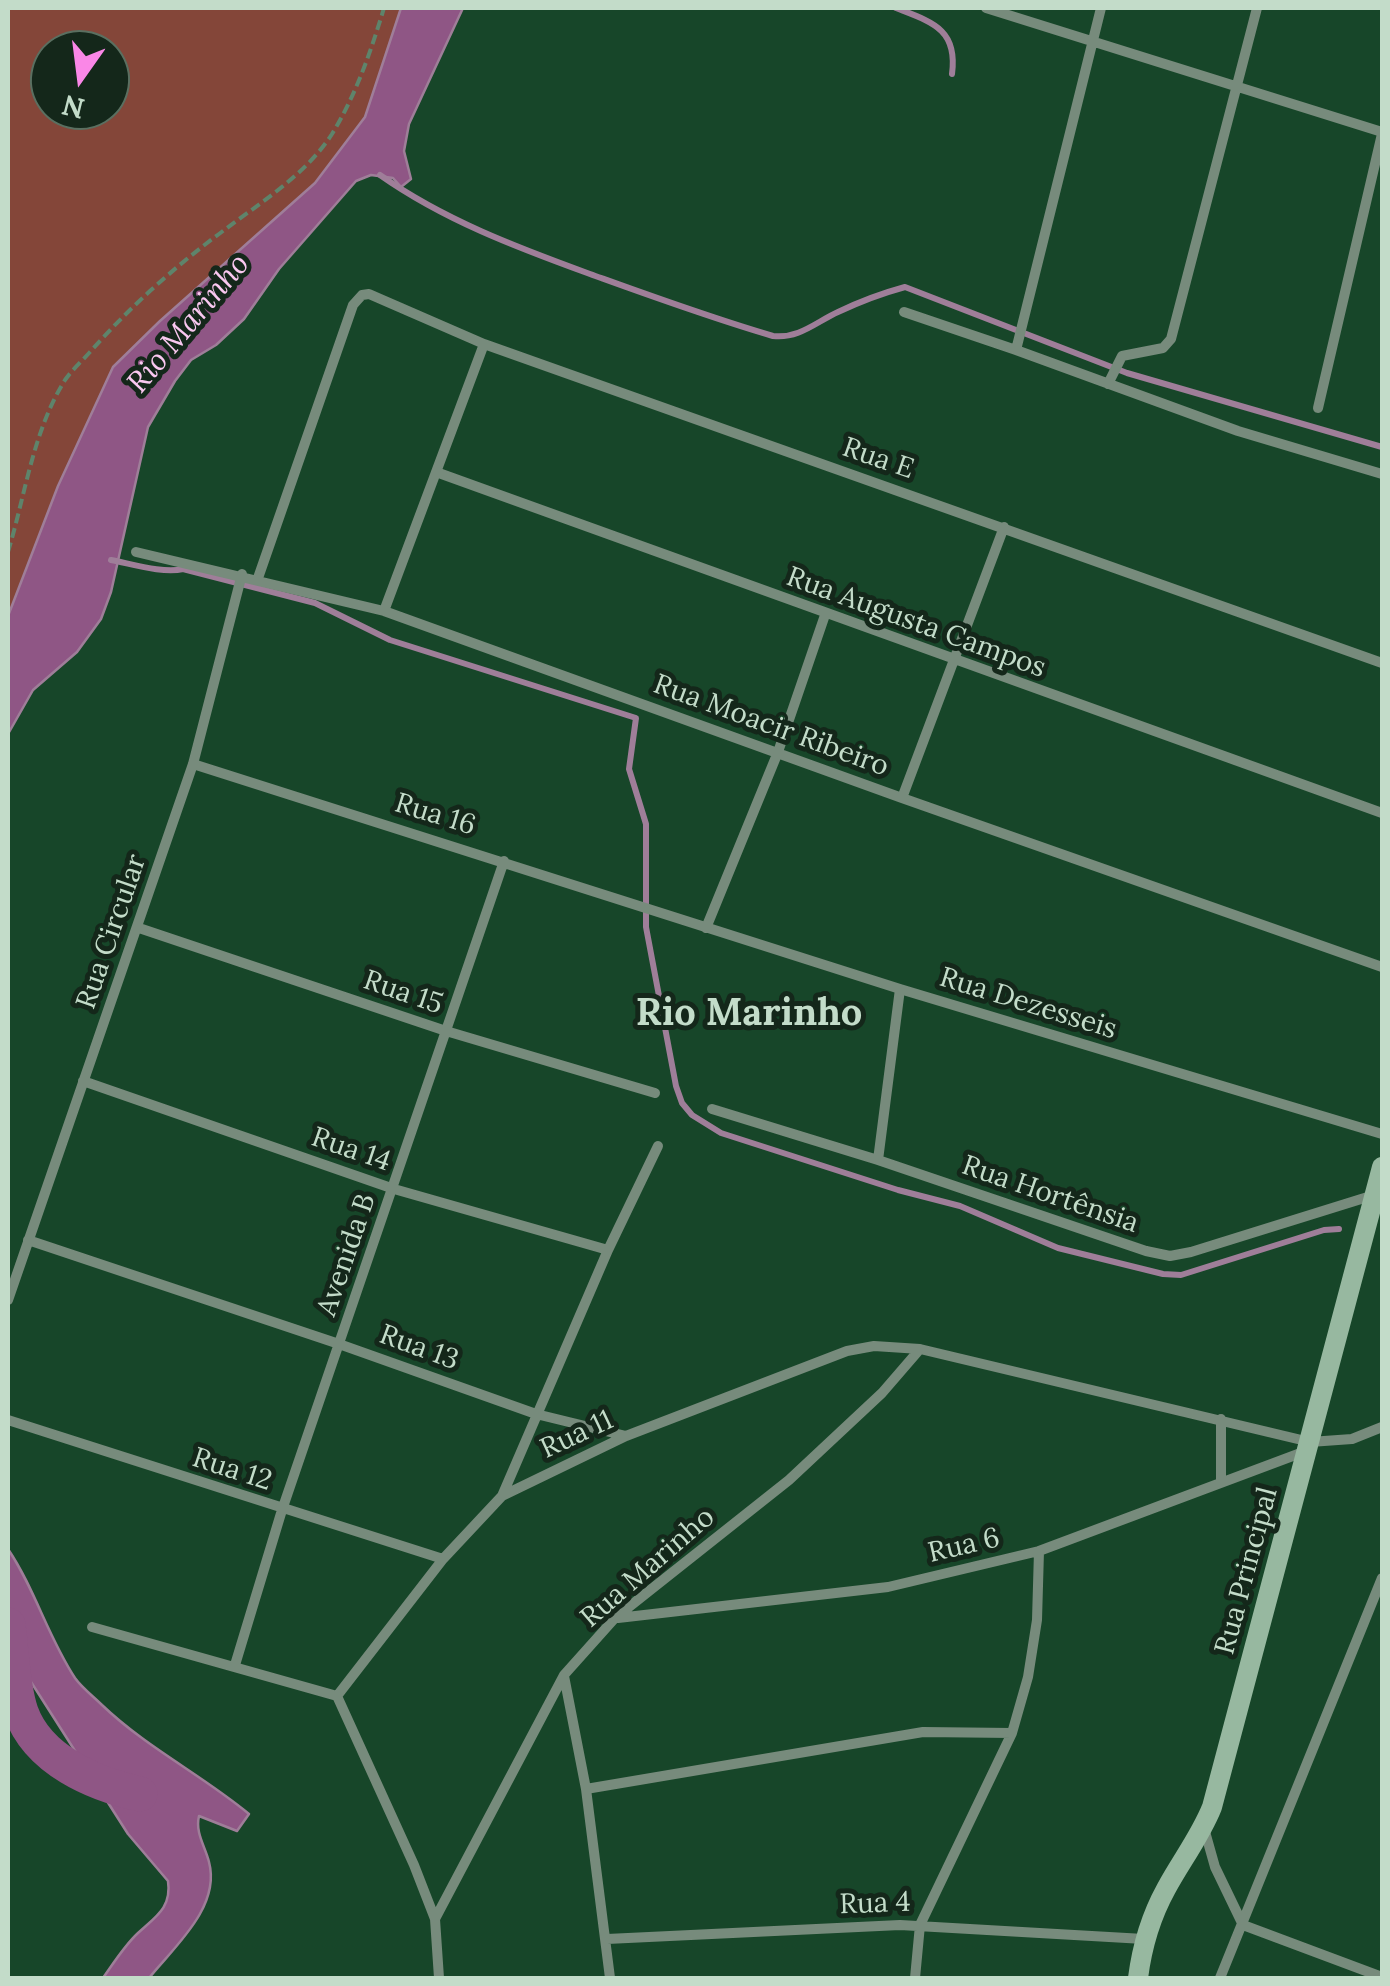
<!DOCTYPE html>
<html>
<head>
<meta charset="utf-8">
<style>
	body { margin:0 }
	#map { position:relative; width:1390px; height:1986px; overflow:hidden; background:#174629; font-family:Lora,serif }
	canvas { display:block }
	.frame { position:absolute; inset:0; border:10px solid #c3dcc9; pointer-events:none }
	.north { position:absolute; left:30px; top:30px; width:100px; height:100px; box-sizing:border-box; background:#14271a; border:2px solid #5a6f60; border-radius:50%; rotate:194deg; font-size:28px; font-weight:700; line-height:40px; text-align:center; color:#c3dcc9 }
	.north::after { content:''; display:block; margin:auto; width:35px; height:45px; background:#fa87e7; clip-path:polygon(50% 0,100% 100%,50% 72%,0 100%) }
</style>
</head>
<body>
<div id="map">
<canvas width="1390" height="1986"></canvas>
<div class="frame"></div>
<div class="north">N</div>
</div>
<script>
const c = document.querySelector('canvas').getContext('2d');
c.lineJoin = 'round';
function paint(path, color) { c.fillStyle = color; c.fill(path, 'evenodd'); }
function trace(path, color, width, dash) { c.strokeStyle = color; c.lineWidth = width; c.lineCap = dash ? 'butt' : 'round'; c.setLineDash(dash || []); c.stroke(path); }
function write(font, color, halo, rows, align = 'center') {
  c.font = font + ' Lora,serif'; c.lineWidth = 10; c.setLineDash([]); c.textBaseline = 'middle'; c.strokeStyle = halo; c.fillStyle = color; for (const [text, x, y, turn = 0] of rows) {
    c.save(); c.translate(x, y); c.rotate((+turn || 0) * Math.PI / 180); c.textAlign = isNaN(turn) ? turn : align; if (halo) c.strokeText(text, 0, 0); c.fillText(text, 0, 0); c.restore();
  }
}
paint(new Path2D(`
	M 8,8 L 401,8 L 365,117 L 315,183 L 160,321 L 8,616 ZM 50,50 L 110,50 L 110,110 L 50,110 Z`), '#844639');
const water = new Path2D(`
	M 401,8 L 463,8 L 409,124 L 404,151 L 411,179 L 401,187 L 393,178 L 371,175 L 356,181 L 279,269 L 244,319 L 216,345 L 191,360 L 175,381 L 148,427 L 111,592 L 101,619 L 77,652 L 33,690 L 8,734 L 8,616 L 58,486 L 113,367 L 160,321 L 315,183 L 365,117 Z
	M 8,1549 C 35,1589 48,1637 75,1678 C 82,1688 93,1696 102,1705 C 147,1748 202,1775 249,1814 L 237,1831 L 199,1816 C 195,1833 205,1846 209,1862 C 221,1907 174,1947 149,1978 L 103,1978 C 113,1964 124,1946 138,1933 C 155,1917 172,1908 168,1881 L 128,1834 L 10,1649 L 8,1641 Z`);
paint(water, '#8f5685');
trace(water, '#9f7e99', 2.5);
trace(new Path2D(`
	M 896,8 C 932,22 958,29 952,74
	M 380,175 C 444,220 516,247 590,274 C 651,296 711,318 773,336 C 799,339 816,322 838,312 C 859,302 883,293 905,287 L 1127,373 L 1382,447
	M 111,560 C 132,564 164,574 183,569 L 315,603 L 390,640 L 636,718 L 629,769 L 646,824 L 646,927 L 676,1086 L 682,1103 L 692,1115 L 721,1133 L 898,1190 L 960,1206 L 1058,1248 L 1163,1274 L 1181,1275 L 1324,1230 L 1339,1229`), '#9f7e99', 6);
trace(new Path2D(`
	M 8,1625 C 12,1653 12,1686 21,1712 C 38,1760 94,1784 140,1794`), '#8f5685', 35);
trace(new Path2D(`
	M 8,552 C 25,496 33,431 65,380 C 72,370 82,361 90,352 C 128,309 173,268 219,234 C 258,204 305,176 332,134 C 356,95 371,51 384,8`), '#5e846b', 4, [10, 5]);
trace(new Path2D(`
	M 986,8 L 1382,132
	M 1101,8 L 1016,350 L 1238,431 L 1382,474
	M 904,312 L 1016,350
	M 1108,384 L 1122,356 L 1163,348 L 1171,339 L 1257,8
	M 1318,408 L 1382,134
	M 436,472 L 1382,813
	M 136,552 L 384,611 L 902,798 L 1382,967
	M 258,578 L 353,305 L 362,295 L 369,294 L 484,344 L 1382,663
	M 384,611 L 484,344
	M 193,764 L 900,989 L 1382,1134
	M 902,798 L 1004,527
	M 139,928 L 446,1031 L 655,1093
	M 706,928 L 778,752 L 825,615
	M 83,1081 L 394,1189 L 608,1250
	M 712,1109 L 878,1160 L 1146,1251 L 1170,1256 L 1191,1252 L 1374,1195
	M 878,1160 L 900,989
	M 28,1240 L 339,1344 L 536,1414 L 626,1436
	M 8,1300 L 193,764 L 242,574
	M 1221,1419 L 1221,1482
	M 8,1420 L 443,1559
	M 502,1496 L 608,1250 L 658,1146
	M 618,1618 L 888,1587 L 1039,1551 L 1306,1451
	M 92,1627 L 337,1696
	M 235,1665 L 282,1510 L 504,861
	M 564,1676 L 586,1789 L 610,1978
	M 337,1696 L 443,1559 L 502,1496 L 626,1436 L 847,1351 L 874,1346 L 920,1349 L 1310,1442 L 1352,1439 L 1382,1427
	M 337,1696 L 414,1865 L 435,1919 L 439,1978
	M 586,1789 L 923,1732 L 1012,1733
	M 1204,1828 L 1215,1867 L 1243,1925 L 1382,1977
	M 435,1919 L 564,1675 L 615,1618 L 789,1480 L 882,1393 L 920,1349
	M 607,1939 L 900,1925 L 1144,1939
	M 915,1978 L 920,1925 L 1012,1733 L 1028,1677 L 1037,1620 L 1039,1551
	M 1220,1978 L 1382,1578`), '#778b7c', 10);
trace(new Path2D(`
	M 1138,1978 C 1142,1947 1150,1918 1166,1889 C 1181,1861 1200,1837 1212,1807 L 1382,1167`), '#97b8a0', 20);
write('28px', '#c3dcc9', '#14271a', [
	["Rua E",878,459,19],
	["Rua Augusta Campos",916,623,20],
	["Rua Moacir Ribeiro",771,726,20],
	["Rua 16",435,815,17],
	["Rua Circular",112,932,-71],
	["Rua 15",403,993,19],
	["Rua Dezesseis",1028,1004,17],
	["Rua 14",351,1150,19],
	["Rua Hortênsia",1050,1195,19],
	["Avenida B",347,1255,-71],
	["Rua 13",419,1348,20],
	["Rua 11",577,1435,-25],
	["Rua 12",232,1470,18],
	["Rua 6",964,1546,-13],
	["Rua Marinho",648,1568,-41],
	["Rua Principal",1247,1571,-75],
	["Rua 4",875,1904,-2]
]);
write('italic 30px', '#fac8f0', '#14271a', [
	["Rio Marinho",189,324,-50]
]);
write('bold 38px', '#c3dcc9', '#14271a', [
	["Rio Marinho",749,1014]
]);
</script>
</body>
</html>
